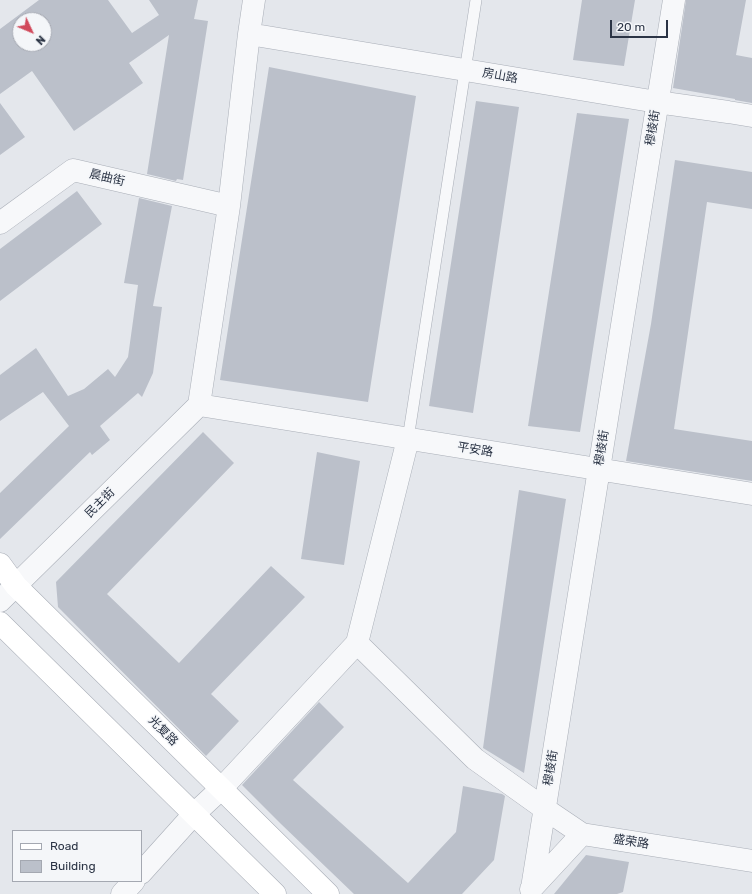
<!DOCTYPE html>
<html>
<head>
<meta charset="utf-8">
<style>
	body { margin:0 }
	#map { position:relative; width:752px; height:894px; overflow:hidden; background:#e4e7ec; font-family:Rubik,sans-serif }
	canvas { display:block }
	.legend { position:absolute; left:12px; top:830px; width:130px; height:52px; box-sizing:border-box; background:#f4f6f9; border:1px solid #a4a8b1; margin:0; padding:5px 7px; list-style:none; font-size:12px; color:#2b3445 }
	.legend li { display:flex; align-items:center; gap:8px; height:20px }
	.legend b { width:20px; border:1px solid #a4a8b1 }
	.north { position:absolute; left:12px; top:12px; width:40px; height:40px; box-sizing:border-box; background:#f4f6f9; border:1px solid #a4a8b1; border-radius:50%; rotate:134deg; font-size:11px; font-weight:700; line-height:16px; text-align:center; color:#2b3445 }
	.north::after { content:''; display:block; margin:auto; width:14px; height:18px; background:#d1495b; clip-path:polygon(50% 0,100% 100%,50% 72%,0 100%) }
	.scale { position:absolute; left:610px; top:20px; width:58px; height:18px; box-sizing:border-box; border:2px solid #2b3445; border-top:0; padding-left:5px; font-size:12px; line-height:14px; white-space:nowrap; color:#2b3445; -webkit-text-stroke:3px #f4f6f9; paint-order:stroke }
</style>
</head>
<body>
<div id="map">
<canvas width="752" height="894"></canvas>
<ul class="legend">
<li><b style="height:5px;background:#fff"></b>Road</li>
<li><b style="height:11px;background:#bbc0ca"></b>Building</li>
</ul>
<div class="north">N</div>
<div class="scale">20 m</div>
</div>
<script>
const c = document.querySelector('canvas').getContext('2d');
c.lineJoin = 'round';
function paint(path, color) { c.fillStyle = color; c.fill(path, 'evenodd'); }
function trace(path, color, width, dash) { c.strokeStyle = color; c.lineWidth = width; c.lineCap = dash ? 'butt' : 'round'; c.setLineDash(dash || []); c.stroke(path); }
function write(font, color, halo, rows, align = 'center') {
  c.font = font + ' Rubik,"Noto Sans SC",sans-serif'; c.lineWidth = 3; c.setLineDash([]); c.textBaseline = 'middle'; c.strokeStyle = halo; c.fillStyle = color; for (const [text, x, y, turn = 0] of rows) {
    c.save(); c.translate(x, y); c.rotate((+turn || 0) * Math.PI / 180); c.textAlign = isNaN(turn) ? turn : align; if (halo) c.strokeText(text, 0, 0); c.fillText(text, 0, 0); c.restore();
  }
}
paint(new Path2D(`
	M 39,0 L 108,0 L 132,33 L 159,15 L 149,0 L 198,0 L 194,19 L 208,21 L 183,180 L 177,179 L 176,181 L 147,174 L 169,35 L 129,63 L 143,83 L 74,131 L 32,71 L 0,94 L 0,29 ZM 20,20 L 44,20 L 44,44 L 20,44 Z
	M 582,0 L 635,0 L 624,66 L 573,60 Z
	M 686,0 L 746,0 L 736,55 L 752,58 L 752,103 L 735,100 L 735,99 L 673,88 Z
	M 269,67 L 416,96 L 368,402 L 220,380 Z
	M 476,101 L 519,107 L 473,413 L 429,406 Z
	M 0,103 L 25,137 L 0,155 Z
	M 577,113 L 629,119 L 580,432 L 528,426 Z
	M 675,160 L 752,172 L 752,209 L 707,202 L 674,429 L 752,441 L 752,481 L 626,461 L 651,324 Z
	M 77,191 L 102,224 L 0,301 L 0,249 Z
	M 139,198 L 172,206 L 153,306 L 162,307 L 153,373 L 142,397 L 138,393 L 100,426 L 110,440 L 92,455 L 90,452 L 0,539 L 0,493 L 69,426 L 43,392 L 0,421 L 0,375 L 36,348 L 68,396 L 84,389 L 108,369 L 115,377 L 128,357 L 138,285 L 124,283 Z
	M 203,432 L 234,463 L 107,594 L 179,663 L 271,566 L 305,597 L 211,694 L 239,721 L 206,756 L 58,607 L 56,582 Z
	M 317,452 L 360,461 L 344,565 L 301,559 Z
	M 519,490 L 566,499 L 524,773 L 483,748 Z
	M 319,702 L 344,727 L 293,780 L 408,883 L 456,832 L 463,786 L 502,794 L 505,796 L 494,860 L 462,894 L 354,894 L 281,824 L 242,785 Z
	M 586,855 L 629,862 L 623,892 L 617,894 L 554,894 Z`), '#bbc0ca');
const lane = new Path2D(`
	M 408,439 L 476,0`);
const street = new Path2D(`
	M 249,34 L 657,102 L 728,112 L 752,116
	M 0,223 L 73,170 L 229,206
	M 199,405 L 752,494
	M 199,405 L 229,206 L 249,34 L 254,0
	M 408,439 L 357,643 L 475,759 L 545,809 L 582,834
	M 0,601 L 199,405
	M 141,873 L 194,814 L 221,789 L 357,643
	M 532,888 L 674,0
	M 531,889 L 582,834 L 752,861
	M 122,894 L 134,881`);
const secondary = new Path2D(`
	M 0,564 L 16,586 L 328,894
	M 0,623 L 275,894`);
trace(lane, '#a9aeb7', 12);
trace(street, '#a9aeb7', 23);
trace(secondary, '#a9aeb7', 23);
trace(lane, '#f7f8fa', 11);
trace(street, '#f7f8fa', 22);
trace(secondary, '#fff', 22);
write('12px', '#2b3445', '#f4f6f9', [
	["房山路",500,76,10],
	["穆棱街",653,128,-81],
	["晨曲街",107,178,13],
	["穆棱街",602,448,-81],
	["平安路",475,450,9],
	["民主街",100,503,-45],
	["光复路",163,731,45],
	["穆棱街",551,768,-81],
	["盛荣路",631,842,9]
]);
</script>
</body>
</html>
